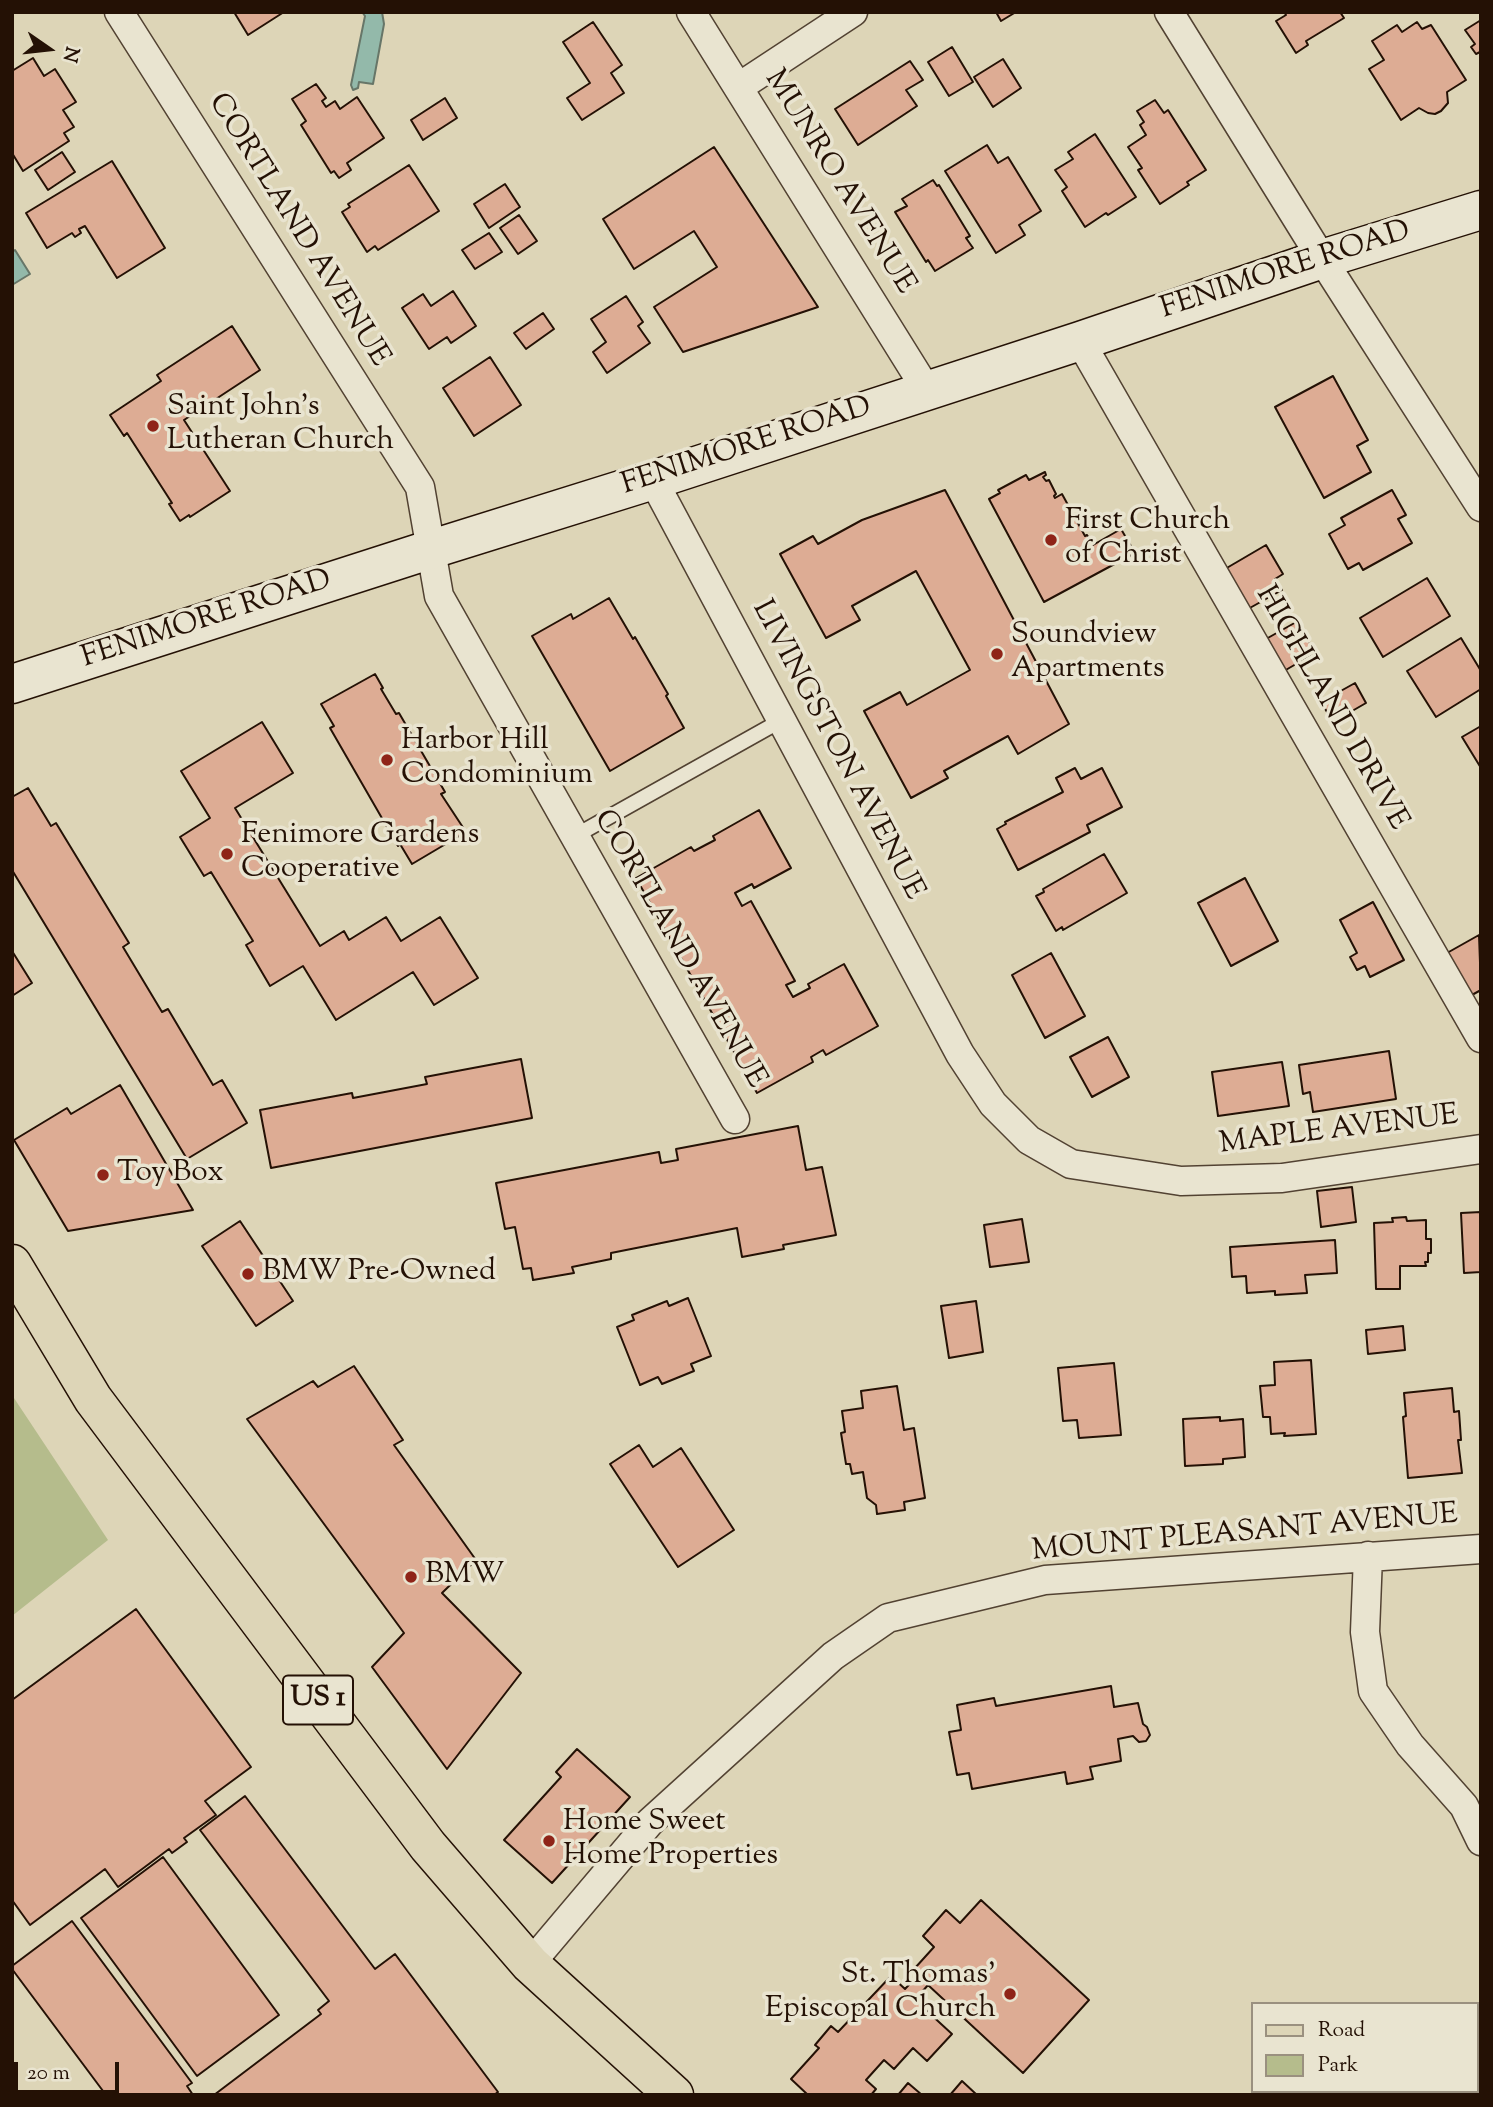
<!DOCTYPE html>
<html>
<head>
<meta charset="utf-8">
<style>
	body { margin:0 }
	#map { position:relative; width:1493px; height:2107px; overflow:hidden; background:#ddd5b7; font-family:"Sorts Mill Goudy",serif }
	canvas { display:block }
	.frame { position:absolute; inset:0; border:14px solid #241105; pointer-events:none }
	.legend { position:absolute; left:1251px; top:2002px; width:228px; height:91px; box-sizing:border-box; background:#e9e4d0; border:2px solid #9a907f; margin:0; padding:9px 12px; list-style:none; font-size:21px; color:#241105 }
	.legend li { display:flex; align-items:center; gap:14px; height:35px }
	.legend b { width:35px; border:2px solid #9a907f }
	.north { position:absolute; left:14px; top:14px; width:70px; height:70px; -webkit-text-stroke:5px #e9e4d0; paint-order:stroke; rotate:104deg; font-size:19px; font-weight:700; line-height:28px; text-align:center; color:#241105 }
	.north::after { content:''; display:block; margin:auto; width:24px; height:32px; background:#241105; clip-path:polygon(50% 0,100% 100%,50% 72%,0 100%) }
	.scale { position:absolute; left:14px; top:2062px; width:105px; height:32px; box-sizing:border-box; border:4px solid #241105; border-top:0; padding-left:9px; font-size:21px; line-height:24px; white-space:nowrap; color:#241105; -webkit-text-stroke:5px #e9e4d0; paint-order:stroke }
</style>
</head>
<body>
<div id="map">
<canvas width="1493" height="2107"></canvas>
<div class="frame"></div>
<ul class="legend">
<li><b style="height:9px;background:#ddd5b7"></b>Road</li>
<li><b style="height:19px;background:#b5bc8c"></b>Park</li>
</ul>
<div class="north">N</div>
<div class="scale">20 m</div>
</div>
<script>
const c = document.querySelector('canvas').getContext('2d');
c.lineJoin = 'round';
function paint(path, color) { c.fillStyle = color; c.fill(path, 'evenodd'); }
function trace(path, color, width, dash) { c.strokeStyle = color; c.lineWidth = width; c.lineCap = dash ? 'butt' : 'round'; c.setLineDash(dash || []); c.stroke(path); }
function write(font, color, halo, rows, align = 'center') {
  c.font = font + ' "Sorts Mill Goudy",serif'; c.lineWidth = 7; c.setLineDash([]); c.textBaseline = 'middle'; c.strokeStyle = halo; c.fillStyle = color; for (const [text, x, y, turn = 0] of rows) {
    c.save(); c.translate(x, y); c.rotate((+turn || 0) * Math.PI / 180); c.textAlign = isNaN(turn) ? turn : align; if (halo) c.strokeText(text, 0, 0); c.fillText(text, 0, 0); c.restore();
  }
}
paint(new Path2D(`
	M 12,1395 L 108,1540 L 12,1616 Z`), '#b5bc8c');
const water = new Path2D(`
	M 362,12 L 382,12 L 384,24 L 373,84 L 359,82 L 358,88 L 353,90 L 351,85 L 365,16 Z
	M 15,250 L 30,274 L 12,285 L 12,252 Z`);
paint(water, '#93b9aa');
trace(water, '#677668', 2);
const building = new Path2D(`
	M 234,12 L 284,12 L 248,35 Z
	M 996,12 L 1016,12 L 1001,21 Z
	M 1284,12 L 1340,12 L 1344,18 L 1306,41 L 1308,45 L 1296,53 L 1276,21 L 1286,15 Z
	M 1481,20 L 1481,54 L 1480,52 L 1476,54 L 1471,47 L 1475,44 L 1465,30 Z
	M 593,22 L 622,65 L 611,73 L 624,93 L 582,120 L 567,98 L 590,83 L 563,42 Z
	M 1417,22 L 1422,29 L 1431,25 L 1466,80 L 1447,92 L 1448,103 L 1441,111 L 1435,114 L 1428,113 L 1419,108 L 1401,120 L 1369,69 L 1384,60 L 1372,41 L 1397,25 L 1402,32 Z
	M 952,47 L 973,82 L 949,96 L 928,62 Z
	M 33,58 L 44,76 L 55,69 L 76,102 L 63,110 L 74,127 L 64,133 L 69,141 L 23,171 L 12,153 L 12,71 Z
	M 1003,59 L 1021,88 L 993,107 L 974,77 Z
	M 910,61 L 923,80 L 906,90 L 917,106 L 858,145 L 835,109 Z
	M 316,84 L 326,98 L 322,101 L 326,107 L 335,101 L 340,109 L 357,97 L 384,138 L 347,163 L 351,170 L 339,178 L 334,171 L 331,173 L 301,125 L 306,121 L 292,99 Z
	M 445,98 L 457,118 L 423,140 L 411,120 Z
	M 1155,100 L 1164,113 L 1168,110 L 1206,170 L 1187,182 L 1189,185 L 1160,204 L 1138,170 L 1142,168 L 1128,147 L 1146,135 L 1140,125 L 1144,122 L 1137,111 Z
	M 1095,134 L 1136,197 L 1108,215 L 1106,213 L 1085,227 L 1062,191 L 1067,187 L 1055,170 L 1073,159 L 1068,152 Z
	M 987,145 L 998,163 L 1008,157 L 1041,211 L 1019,225 L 1025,235 L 996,253 L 945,171 Z
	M 714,147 L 818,307 L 683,352 L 654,307 L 717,267 L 694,231 L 634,269 L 603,219 Z
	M 62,152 L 75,172 L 48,190 L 35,170 Z
	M 112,161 L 165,248 L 117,278 L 85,226 L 79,229 L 81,233 L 75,237 L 72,233 L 47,248 L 26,213 Z
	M 409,165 L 439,211 L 378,250 L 375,246 L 367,252 L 342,212 L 350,207 L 348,204 Z
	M 933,180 L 937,186 L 939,185 L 970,236 L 966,238 L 973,248 L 935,271 L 928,260 L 926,262 L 895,212 L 907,206 L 902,199 Z
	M 505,184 L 520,207 L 489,228 L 474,204 Z
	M 519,215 L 537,241 L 518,254 L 500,228 Z
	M 489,233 L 502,252 L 475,269 L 462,250 Z
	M 453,291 L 476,326 L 451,343 L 447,337 L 429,349 L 402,308 L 423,294 L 431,306 Z
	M 626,296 L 643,322 L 638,326 L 650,343 L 607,373 L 593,352 L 606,342 L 591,319 Z
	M 543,313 L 554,329 L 526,349 L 514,333 Z
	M 232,326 L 260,370 L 184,420 L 230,491 L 190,517 L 189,515 L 180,521 L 169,504 L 172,503 L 127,433 L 124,436 L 110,415 L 161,381 L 157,375 Z
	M 490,357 L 521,405 L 474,436 L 443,388 Z
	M 1333,376 L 1368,440 L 1357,446 L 1371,472 L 1324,498 L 1275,407 Z
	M 1045,472 L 1046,475 L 1043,477 L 1046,481 L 1049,480 L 1056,494 L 1054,496 L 1055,498 L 1062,494 L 1085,536 L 1087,535 L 1093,545 L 1121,529 L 1135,553 L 1044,602 L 989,499 L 1000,493 L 998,490 L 1026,475 L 1029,480 Z
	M 945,490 L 1069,724 L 1018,754 L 1008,736 L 944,771 L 948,778 L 911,798 L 864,711 L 900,692 L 907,705 L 970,670 L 916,571 L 852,606 L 860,620 L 826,638 L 780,554 L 813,536 L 818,544 L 862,520 Z
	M 1392,490 L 1406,515 L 1398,519 L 1412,543 L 1363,570 L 1359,563 L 1348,569 L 1329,534 L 1345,525 L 1341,518 Z
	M 1266,545 L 1283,574 L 1275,579 L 1282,590 L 1248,609 L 1225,569 Z
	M 1427,578 L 1450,616 L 1383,657 L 1360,618 Z
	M 609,598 L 633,639 L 635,637 L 668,694 L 666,696 L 684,728 L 610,771 L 532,636 L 571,614 L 573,619 Z
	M 1298,621 L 1315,653 L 1284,671 L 1266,639 Z
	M 1461,638 L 1481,671 L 1481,689 L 1436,717 L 1407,671 Z
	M 375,674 L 383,688 L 381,689 L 396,714 L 399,713 L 445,792 L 441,794 L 466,832 L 412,864 L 400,844 L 398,846 L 330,728 L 334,726 L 321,704 Z
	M 1355,683 L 1366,703 L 1333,722 L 1321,702 Z
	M 262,722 L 293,773 L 235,808 L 320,946 L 344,931 L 349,940 L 386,917 L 401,941 L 440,917 L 478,978 L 434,1005 L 413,972 L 336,1020 L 303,966 L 270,986 L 246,945 L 253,941 L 211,872 L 204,876 L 180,837 L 210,818 L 181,771 Z
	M 1481,726 L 1481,768 L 1462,737 Z
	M 1075,768 L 1081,779 L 1102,768 L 1122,807 L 1087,825 L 1090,832 L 1018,870 L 997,829 L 1006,824 L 1005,822 L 1063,792 L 1056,778 Z
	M 28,788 L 51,826 L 56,823 L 129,943 L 123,947 L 162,1012 L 168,1009 L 213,1085 L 222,1080 L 247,1123 L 187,1159 L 12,870 L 12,797 Z
	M 759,810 L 791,868 L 754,888 L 752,884 L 735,893 L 742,906 L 751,901 L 795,981 L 786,985 L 793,997 L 810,988 L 808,984 L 844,964 L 878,1026 L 826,1055 L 823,1050 L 811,1057 L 813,1062 L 757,1093 L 636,878 L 691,847 L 694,851 L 715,840 L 713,836 Z
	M 1104,854 L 1127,893 L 1063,930 L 1062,927 L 1056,931 L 1036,896 L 1044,892 L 1043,889 Z
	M 1245,878 L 1278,941 L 1231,966 L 1198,903 Z
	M 1373,902 L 1404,960 L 1370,977 L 1365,966 L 1357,970 L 1350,957 L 1357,953 L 1340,920 Z
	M 1479,935 L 1481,990 L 1470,996 L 1447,953 Z
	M 12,951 L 32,983 L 12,996 Z
	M 1051,953 L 1085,1016 L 1045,1038 L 1012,975 Z
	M 1108,1037 L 1129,1077 L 1092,1097 L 1070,1057 Z
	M 1389,1051 L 1396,1099 L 1313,1112 L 1310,1092 L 1303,1094 L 1299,1065 Z
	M 521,1059 L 532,1118 L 271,1168 L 260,1110 L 352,1093 L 353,1098 L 427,1084 L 425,1077 Z
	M 1282,1062 L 1289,1106 L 1218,1116 L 1212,1072 Z
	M 120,1085 L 193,1210 L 68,1231 L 14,1140 L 67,1108 L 71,1114 Z
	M 798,1126 L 806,1170 L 822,1167 L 836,1235 L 783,1245 L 784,1249 L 742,1257 L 737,1228 L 611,1253 L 611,1259 L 572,1267 L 574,1273 L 533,1280 L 531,1268 L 523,1269 L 515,1227 L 505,1229 L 496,1183 L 659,1152 L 661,1163 L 678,1160 L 676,1149 Z
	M 1352,1187 L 1356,1222 L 1321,1227 L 1317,1191 Z
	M 1481,1212 L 1481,1272 L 1464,1273 L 1461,1213 Z
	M 1406,1217 L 1407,1221 L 1426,1220 L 1426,1239 L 1431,1239 L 1431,1253 L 1428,1253 L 1428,1262 L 1425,1262 L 1426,1266 L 1400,1266 L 1400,1289 L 1376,1289 L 1374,1223 L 1393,1222 L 1392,1218 Z
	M 1022,1219 L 1029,1262 L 990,1267 L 984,1225 Z
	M 240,1221 L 293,1301 L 256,1326 L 202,1246 Z
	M 1335,1240 L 1337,1273 L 1305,1275 L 1307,1293 L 1275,1295 L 1275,1291 L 1247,1293 L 1246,1276 L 1232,1277 L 1230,1247 Z
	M 688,1298 L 711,1356 L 691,1364 L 694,1371 L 662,1384 L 658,1377 L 640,1385 L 617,1327 L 634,1320 L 632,1315 L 667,1301 L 669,1306 Z
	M 976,1301 L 983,1352 L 949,1358 L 941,1306 Z
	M 1403,1326 L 1405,1350 L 1368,1354 L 1366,1330 Z
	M 1311,1360 L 1316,1434 L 1284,1436 L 1285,1433 L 1271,1434 L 1270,1417 L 1263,1417 L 1260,1386 L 1275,1385 L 1274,1362 Z
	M 1114,1363 L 1121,1435 L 1079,1438 L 1077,1420 L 1063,1421 L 1058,1368 Z
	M 354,1366 L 403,1440 L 394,1445 L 476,1560 L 442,1593 L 521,1673 L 447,1769 L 372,1667 L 404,1633 L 247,1419 L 313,1381 L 318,1387 Z
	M 897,1386 L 904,1430 L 914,1428 L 925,1498 L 904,1502 L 905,1510 L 877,1514 L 876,1505 L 867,1498 L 863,1472 L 852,1474 L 850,1464 L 846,1464 L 841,1433 L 845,1432 L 842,1411 L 863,1408 L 861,1391 Z
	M 1452,1388 L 1454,1412 L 1459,1411 L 1461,1440 L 1458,1440 L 1462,1473 L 1408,1478 L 1403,1417 L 1406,1416 L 1404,1393 Z
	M 1220,1417 L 1220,1421 L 1243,1419 L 1245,1457 L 1223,1459 L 1223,1464 L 1185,1466 L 1183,1419 Z
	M 639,1445 L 653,1467 L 681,1448 L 734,1530 L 678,1567 L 610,1464 Z
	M 136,1609 L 251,1767 L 205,1801 L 216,1815 L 184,1838 L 187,1842 L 172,1853 L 169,1849 L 118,1887 L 105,1869 L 30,1925 L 12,1900 L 12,1700 Z
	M 1111,1686 L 1114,1707 L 1138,1703 L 1143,1724 L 1147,1727 L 1150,1735 L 1146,1741 L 1139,1742 L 1133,1736 L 1118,1739 L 1121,1761 L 1090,1767 L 1093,1779 L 1067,1784 L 1065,1772 L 972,1789 L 969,1773 L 957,1775 L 949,1732 L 961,1730 L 957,1705 L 994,1698 L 996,1706 Z
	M 577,1749 L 630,1797 L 552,1883 L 504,1840 L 561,1777 L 556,1772 Z
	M 245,1796 L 375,1969 L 395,1954 L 498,2092 L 494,2095 L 214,2095 L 321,2014 L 318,2010 L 329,2001 L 200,1830 Z
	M 163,1857 L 279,2015 L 197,2076 L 81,1918 Z
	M 981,1900 L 1089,2000 L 1023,2073 L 928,1985 L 915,2000 L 952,2034 L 927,2061 L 913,2048 L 894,2069 L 884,2060 L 866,2080 L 876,2089 L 871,2095 L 808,2095 L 791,2079 L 819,2048 L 815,2045 L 831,2026 L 838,2032 L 891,1976 L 905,1989 L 920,1973 L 915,1968 L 934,1947 L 923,1936 L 946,1910 L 960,1923 Z
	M 72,1921 L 192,2083 L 187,2086 L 193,2095 L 106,2095 L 12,1969 L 12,1966 Z
	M 962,2081 L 977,2095 L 950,2095 Z
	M 908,2083 L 922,2095 L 898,2095 Z
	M 1266,2091 L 1318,2091 L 1319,2095 L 1257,2095 Z
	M 1334,2091 L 1392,2091 L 1392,2095 L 1334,2095 Z`);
paint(building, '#ddac94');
trace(building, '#241105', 2);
const lane = new Path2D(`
	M 575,836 L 782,720`);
const street = new Path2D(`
	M 119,12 L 420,487 L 439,596 L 735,1119
	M 691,12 L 926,389
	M 1169,12 L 1322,259 L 1481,507
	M 739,87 L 853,12
	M 1080,341 L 1481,1038
	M 653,480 L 960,1054 L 993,1104 L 1029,1140 L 1071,1164 L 1181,1181 L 1282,1178 L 1481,1149
	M 1368,1556 L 1365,1632 L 1373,1691 L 1410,1745 L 1464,1806 L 1481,1841
	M 530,1964 L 650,1822 L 833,1656 L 888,1618 L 1045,1580 L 1481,1549`);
const secondary = new Path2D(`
	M 12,684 L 432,549 L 653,480 L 1080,341 L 1322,259 L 1481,210`);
const primary = new Path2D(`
	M 12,1264 L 93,1399 L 428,1846 L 530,1964 L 674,2095`);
trace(lane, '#524232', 17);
trace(street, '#524232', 31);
trace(secondary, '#241105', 41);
trace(primary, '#241105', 41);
trace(lane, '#e9e4d0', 14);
trace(street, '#e9e4d0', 28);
trace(secondary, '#e9e4d0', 38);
trace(primary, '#ddd5b7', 38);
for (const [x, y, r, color] of [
	[153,426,7,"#8f2418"],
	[1051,540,7,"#8f2418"],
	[997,654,7,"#8f2418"],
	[387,760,7,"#8f2418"],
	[227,854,7,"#8f2418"],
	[103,1175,7,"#8f2418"],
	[248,1274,7,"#8f2418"],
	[411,1577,7,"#8f2418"],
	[549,1841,7,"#8f2418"],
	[1010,1994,7,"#8f2418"]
]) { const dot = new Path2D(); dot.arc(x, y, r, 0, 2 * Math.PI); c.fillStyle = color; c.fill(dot); trace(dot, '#e9e4d0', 2.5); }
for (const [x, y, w] of [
	[318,1700,70]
]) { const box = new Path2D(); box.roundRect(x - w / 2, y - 24.5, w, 49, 5); c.fillStyle = '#e9e4d0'; c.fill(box); trace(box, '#241105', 2); }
write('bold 28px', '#241105', null, [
	["US 1",318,1700]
]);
write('30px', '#241105', '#e9e4d0', [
	["MUNRO AVENUE",838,183,58],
	["CORTLAND AVENUE",297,231,58],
	["FENIMORE ROAD",1286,272,-18],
	["FENIMORE ROAD",747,448,-18],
	["FENIMORE ROAD",207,621,-18],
	["HIGHLAND DRIVE",1330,709,60],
	["LIVINGSTON AVENUE",836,751,62],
	["CORTLAND AVENUE",678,950,60],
	["MAPLE AVENUE",1339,1132,-7],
	["MOUNT PLEASANT AVENUE",1245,1535,-5]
]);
write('30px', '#241105', '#e9e4d0', [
	["Saint John's",167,409],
	["Lutheran Church",167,443],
	["First Church",1065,523],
	["of Christ",1065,557],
	["Soundview",1011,637],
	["Apartments",1011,671],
	["Harbor Hill",401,743],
	["Condominium",401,777],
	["Fenimore Gardens",241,837],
	["Cooperative",241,871],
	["Toy Box",117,1175],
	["BMW Pre-Owned",262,1274],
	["BMW",425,1577],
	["Home Sweet",563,1824],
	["Home Properties",563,1858],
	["St. Thomas'",996,1977,"right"],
	["Episcopal Church",996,2011,"right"]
], 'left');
</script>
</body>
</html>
